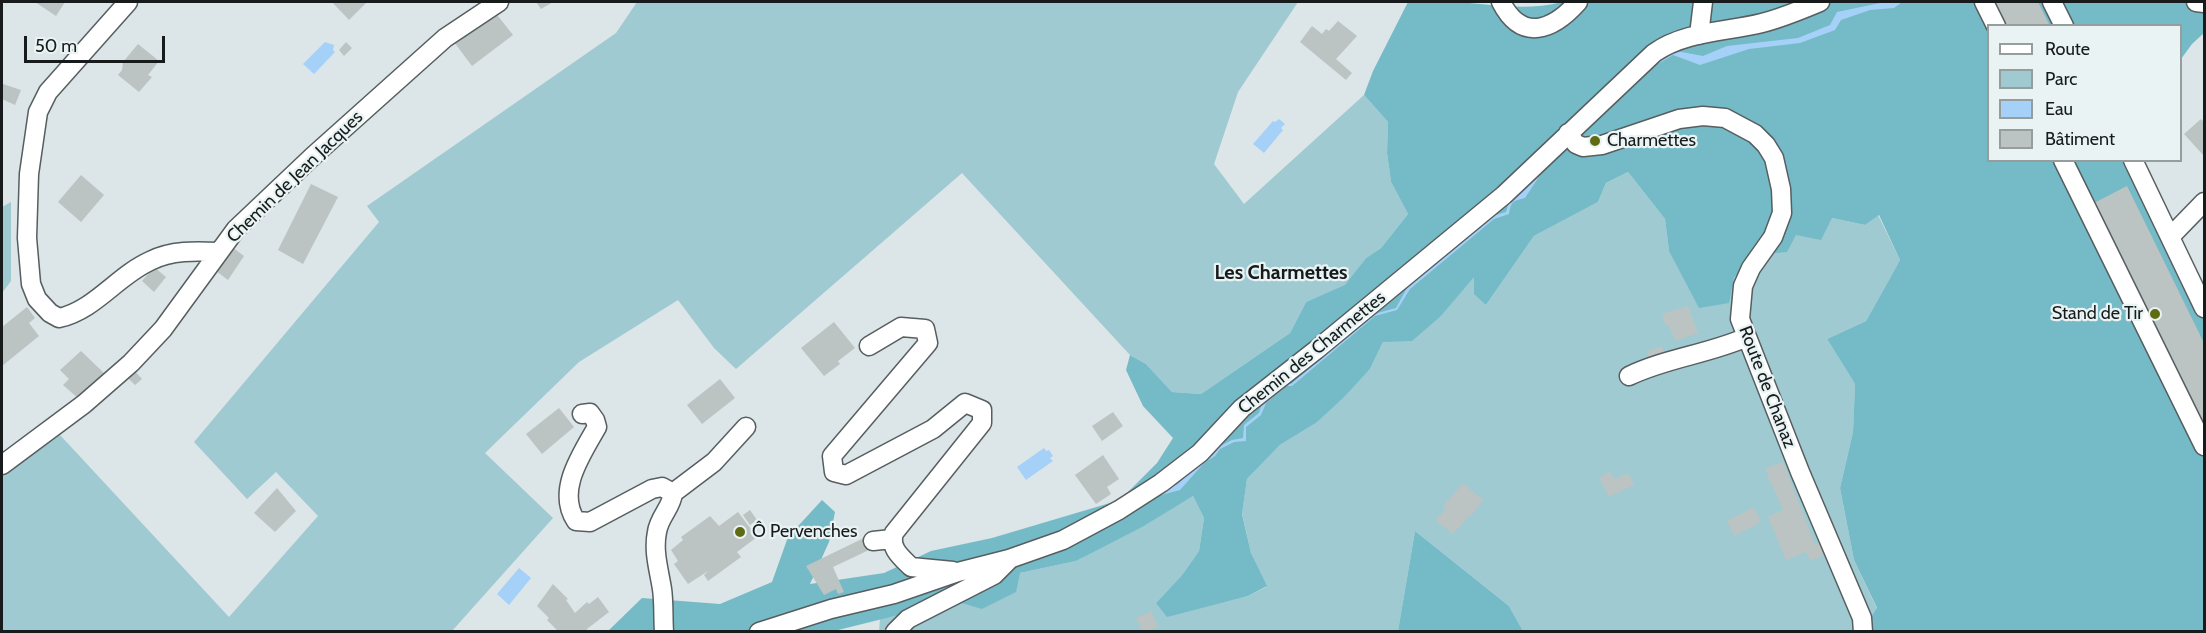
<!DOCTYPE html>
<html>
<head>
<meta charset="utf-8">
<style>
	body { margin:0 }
	#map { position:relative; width:2206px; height:633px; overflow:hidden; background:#dce5e7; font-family:Cabin,sans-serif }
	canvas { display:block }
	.frame { position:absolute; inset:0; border:3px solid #171b1b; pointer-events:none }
	.legend { position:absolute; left:1987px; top:24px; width:195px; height:138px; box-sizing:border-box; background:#e9f3f4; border:2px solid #959d9d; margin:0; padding:8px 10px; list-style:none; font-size:18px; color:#171b1b }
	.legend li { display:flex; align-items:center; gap:12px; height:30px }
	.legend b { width:30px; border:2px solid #959d9d }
	.scale { position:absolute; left:24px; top:36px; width:141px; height:27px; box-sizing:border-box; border:3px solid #171b1b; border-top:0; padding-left:8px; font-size:18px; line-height:21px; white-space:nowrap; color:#171b1b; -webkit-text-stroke:4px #e9f3f4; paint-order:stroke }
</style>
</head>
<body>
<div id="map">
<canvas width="2206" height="633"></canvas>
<div class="frame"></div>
<ul class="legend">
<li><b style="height:8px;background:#fff"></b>Route</li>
<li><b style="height:16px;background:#9fcad1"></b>Parc</li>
<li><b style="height:16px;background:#a5d1f9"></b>Eau</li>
<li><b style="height:16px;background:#bbc4c3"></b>Bâtiment</li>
</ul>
<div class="scale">50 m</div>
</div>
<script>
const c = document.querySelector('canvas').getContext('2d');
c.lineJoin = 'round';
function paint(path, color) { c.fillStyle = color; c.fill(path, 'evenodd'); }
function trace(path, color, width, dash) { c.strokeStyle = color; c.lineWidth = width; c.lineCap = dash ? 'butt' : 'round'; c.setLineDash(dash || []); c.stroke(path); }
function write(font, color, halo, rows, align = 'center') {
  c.font = font + ' Cabin,sans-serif'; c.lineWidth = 4.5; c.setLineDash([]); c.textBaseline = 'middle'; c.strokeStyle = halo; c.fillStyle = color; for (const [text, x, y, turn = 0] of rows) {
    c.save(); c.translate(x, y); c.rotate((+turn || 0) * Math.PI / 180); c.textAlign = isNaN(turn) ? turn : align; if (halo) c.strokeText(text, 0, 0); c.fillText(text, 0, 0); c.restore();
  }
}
paint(new Path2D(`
	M 637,2 L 1298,2 L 1238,92 L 1214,164 L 1244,204 L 1364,95 L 1388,122 L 1387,153 L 1391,182 L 1408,214 L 1381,248 L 1366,258 L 1345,286 L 1306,302 L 1290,333 L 1201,394 L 1172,392 L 1146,364 L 1130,355 L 962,173 L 736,369 L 714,348 L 678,300 L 579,362 L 485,453 L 553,518 L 452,631 L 2,631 L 2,476 L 60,435 L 229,617 L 318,516 L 276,472 L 247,499 L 194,442 L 379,222 L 367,206 L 616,33 Z
	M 1628,172 L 1665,219 L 1669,251 L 1734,278 L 1753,255 L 1832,218 L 1865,225 L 1878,215 L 1900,260 L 1866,321 L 1827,339 L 1855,384 L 1853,432 L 1840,488 L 1854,560 L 1877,609 L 1862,631 L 1523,631 L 1509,606 L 1415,531 L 1398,631 L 879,632 L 880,619 L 955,601 L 1020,573 L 1076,561 L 1193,496 L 1204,518 L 1199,551 L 1182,575 L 1156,603 L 1194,609 L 1248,596 L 1266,587 L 1251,553 L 1242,513 L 1247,479 L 1280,445 L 1316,423 L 1370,369 L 1383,342 L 1442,315 L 1474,276 L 1486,305 L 1534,236 L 1598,202 L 1606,183 Z
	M 11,202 L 11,281 L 2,293 L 2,207 Z`), '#9fcad1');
paint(new Path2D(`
	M 1408,2 C 1425,2 1442,0 1459,2 C 1493,5 1529,11 1562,2 L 2044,2 L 2057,25 L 1988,26 L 1988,160 L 2125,161 L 2204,317 L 2204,631 L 1862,631 L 1877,608 L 1854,560 L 1840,488 L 1853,432 L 1855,384 L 1827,339 L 1866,321 L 1900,260 L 1879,215 L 1865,225 L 1832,218 L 1821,240 L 1796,235 L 1787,252 L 1753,255 L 1734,278 L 1729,303 L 1699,308 L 1669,251 L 1665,219 L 1628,172 L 1606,183 L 1598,202 L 1534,236 L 1486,305 L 1474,294 L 1474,277 L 1442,315 L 1412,341 L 1383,342 L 1370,369 L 1344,397 L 1316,423 L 1280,445 L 1247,479 L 1242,514 L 1251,553 L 1267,586 L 1248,596 L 1167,617 L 1156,603 L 1182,575 L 1199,551 L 1204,518 L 1193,496 L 1142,527 L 1076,561 L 1020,573 L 1016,592 L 982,609 L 955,601 L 830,632 L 607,632 L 642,598 L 720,604 L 772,582 L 788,537 L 822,500 L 835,512 L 829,542 L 810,584 L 884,573 L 931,551 L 992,538 L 1120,500 L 1157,463 L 1173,438 L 1143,406 L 1126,370 L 1130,355 L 1146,364 L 1172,392 L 1201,394 L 1290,333 L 1306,302 L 1345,285 L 1366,258 L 1381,248 L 1408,214 L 1391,182 L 1387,153 L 1388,122 L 1364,95 L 1373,71 Z
	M 2046,2 L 2204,2 L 2204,33 L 2192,44 L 2181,59 L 2180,26 L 2059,25 Z
	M 1415,531 L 1509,606 L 1523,631 L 1398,631 Z`), '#75bbc7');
paint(new Path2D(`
	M 1885,2 L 1902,2 L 1894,8 L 1870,10 L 1841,20 L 1835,30 L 1800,43 L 1749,49 L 1700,65 L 1673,55 L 1647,70 L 1628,92 L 1596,118 L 1633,80 L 1671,50 L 1703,56 L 1727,46 L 1798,38 L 1830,25 L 1837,12 Z
	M 325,42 L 334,45 L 333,50 L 335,52 L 314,74 L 303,64 Z
	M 1279,119 L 1285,124 L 1281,128 L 1283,130 L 1264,153 L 1253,144 L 1273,121 L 1275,122 Z
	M 1553,155 L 1559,156 L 1540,175 L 1525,198 C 1513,201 1511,201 1509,214 L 1494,219 L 1410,289 L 1397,310 L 1375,316 L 1292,386 L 1287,386 L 1266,403 L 1261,415 L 1246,427 L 1246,441 L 1234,442 L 1220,449 L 1215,456 L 1204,463 L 1180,490 L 1154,497 L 1051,555 L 1026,562 L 1154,494 L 1178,484 L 1202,460 L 1213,455 L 1218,447 L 1232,440 L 1243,438 L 1244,425 L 1259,413 L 1263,401 L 1287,382 L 1291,384 L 1374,314 L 1396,308 L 1408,286 L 1492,216 L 1506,212 L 1510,199 Z
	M 1044,448 L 1046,451 L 1049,450 L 1053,456 L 1050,458 L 1053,461 L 1026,480 L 1017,467 Z
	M 519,568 L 531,578 L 509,605 L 497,594 Z`), '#a5d1f9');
paint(new Path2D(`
	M 35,2 L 65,2 L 56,16 Z
	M 332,2 L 367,2 L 349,20 Z
	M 536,2 L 553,2 L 541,9 Z
	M 1994,2 L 2038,2 L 2050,26 L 2006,26 Z
	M 494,11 L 513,35 L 472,66 L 454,42 Z
	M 1338,21 L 1357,36 L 1336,59 L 1352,73 L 1346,80 L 1300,42 L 1312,26 L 1322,34 L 1326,29 L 1329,31 Z
	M 346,42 L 352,48 L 344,56 L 339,50 Z
	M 138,44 L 159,61 L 148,75 L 152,77 L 139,92 L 118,75 L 122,70 L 123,62 Z
	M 3,84 L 21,90 L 15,105 L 2,99 Z
	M 2201,119 L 2204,122 L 2204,156 L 2184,134 Z
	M 81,175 L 104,195 L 81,222 L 58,202 Z
	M 311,184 L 338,197 L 303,264 L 278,250 Z
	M 2127,186 L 2204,343 L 2204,424 L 2094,203 Z
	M 232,247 L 244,256 L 228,280 L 216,271 Z
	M 154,267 L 166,277 L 154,292 L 142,281 Z
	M 1688,306 L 1698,333 L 1675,341 L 1669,325 L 1666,326 L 1662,317 L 1665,313 Z
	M 27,307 L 35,318 L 29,323 L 39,336 L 2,366 L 2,327 Z
	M 834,322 L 855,348 L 838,361 L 840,364 L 824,376 L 801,348 Z
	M 1662,346 L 1666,357 L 1651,362 L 1647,351 Z
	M 81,351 L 106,375 L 79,399 L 63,385 L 69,379 L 60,370 Z
	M 133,369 L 142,379 L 135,385 L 125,375 Z
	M 720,379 L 735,398 L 702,424 L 687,405 Z
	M 559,408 L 574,427 L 542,454 L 526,434 Z
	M 1113,412 L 1123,426 L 1102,441 L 1092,426 Z
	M 1103,455 L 1119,479 L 1107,487 L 1111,494 L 1096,504 L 1075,475 Z
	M 1783,462 L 1815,545 L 1821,543 L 1826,554 L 1811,561 L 1806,552 L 1786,560 L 1768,517 L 1783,510 L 1770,480 L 1768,481 L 1767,478 L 1769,477 L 1765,468 Z
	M 1610,471 L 1615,479 L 1628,473 L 1634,485 L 1609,497 L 1599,478 Z
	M 1463,483 L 1483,500 L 1471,516 L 1470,515 L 1453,534 L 1435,520 L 1446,509 L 1443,506 Z
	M 277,488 L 296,511 L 275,532 L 254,513 Z
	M 1754,507 L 1761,522 L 1734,536 L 1727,521 Z
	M 750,510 L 757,520 L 750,525 L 743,515 Z
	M 738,512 L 757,537 L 737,552 L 741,557 L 708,581 L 704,575 L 708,571 L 688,584 L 674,564 L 678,561 L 671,550 L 683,540 L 681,537 L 710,516 L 719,526 Z
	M 864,538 L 869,550 L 833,567 L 844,592 L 838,594 L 836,589 L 824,595 L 806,566 Z
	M 553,584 L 568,599 L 566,600 L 575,613 L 587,602 L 589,604 L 598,597 L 609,612 L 587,629 L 587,632 L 559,632 L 547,620 L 549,618 L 537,606 Z
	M 1151,611 L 1158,627 L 1142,632 L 1136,618 Z`), '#bbc4c3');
const minor = new Path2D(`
	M 128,2 L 48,92 L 38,112 L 29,174 L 27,238 L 31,284 L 37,299 L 50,313 L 59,318 C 95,310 117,276 150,261 C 171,250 196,251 219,252
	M 1501,2 C 1522,43 1553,30 1578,2
	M 1984,2 L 1996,26
	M 2052,2 L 2064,26
	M 2196,2 L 2204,3
	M 1699,35 L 1703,2
	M 1568,133 L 1576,144 L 1583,147 L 1602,145 L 1679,119 L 1703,116 L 1725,118 L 1755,134 L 1766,145 L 1774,158 L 1781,189 L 1782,213 L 1773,237 L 1751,268 L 1743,286 L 1740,319 L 1800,472 L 1862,618 L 1863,632
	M 2063,160 L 2204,446
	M 2133,160 L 2204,308
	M 2171,236 L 2204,202
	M 869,346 L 901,327 L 925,329 L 928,343 L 832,456 L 834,472 L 846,475 L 933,429 L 965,403 L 982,410 L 982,423 L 894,533 C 889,548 901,557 911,567 L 953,571
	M 1629,376 C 1666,358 1709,354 1747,337
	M 582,414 L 590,413 L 595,420 L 597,427 C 581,455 556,491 576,521 L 590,522 L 652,489 L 662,487 L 673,493 C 672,507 659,517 657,532 C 653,551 659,570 662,589 C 664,602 663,618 664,632
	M 2,465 L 84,404 L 131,363 L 163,329 L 236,229 L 312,157 L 445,38 L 499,2
	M 673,493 L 714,462 L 746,427
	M 873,541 L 892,539
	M 759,632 L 831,609 L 894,594 L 958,572 L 1009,559 L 1063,540 L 1119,510 L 1161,483 L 1200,453 L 1242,408 L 1316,350 L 1504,195 L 1654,53 C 1685,31 1726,32 1762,23 C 1782,18 1801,10 1820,2
	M 895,632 L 908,619 L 994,575 L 1009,560`);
trace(minor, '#565e60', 21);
trace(minor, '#fff', 18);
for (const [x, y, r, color] of [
	[1595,141,6,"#5f6b12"],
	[2155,314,6,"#5f6b12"],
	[740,532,6,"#5f6b12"]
]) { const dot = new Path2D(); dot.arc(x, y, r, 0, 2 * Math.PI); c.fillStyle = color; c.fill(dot); trace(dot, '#e9f3f4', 2); }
write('18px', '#171b1b', '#e9f3f4', [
	["Charmettes",1607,141],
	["Stand de Tir",2143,314,"right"],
	["Ô Pervenches",752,532]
], 'left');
write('18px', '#171b1b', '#e9f3f4', [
	["Chemin de Jean Jacques",295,177,-44],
	["Chemin des Charmettes",1312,353,-39],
	["Route de Chanaz",1767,387,69]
]);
write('bold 20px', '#171b1b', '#e9f3f4', [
	["Les Charmettes",1281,273]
]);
</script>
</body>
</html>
